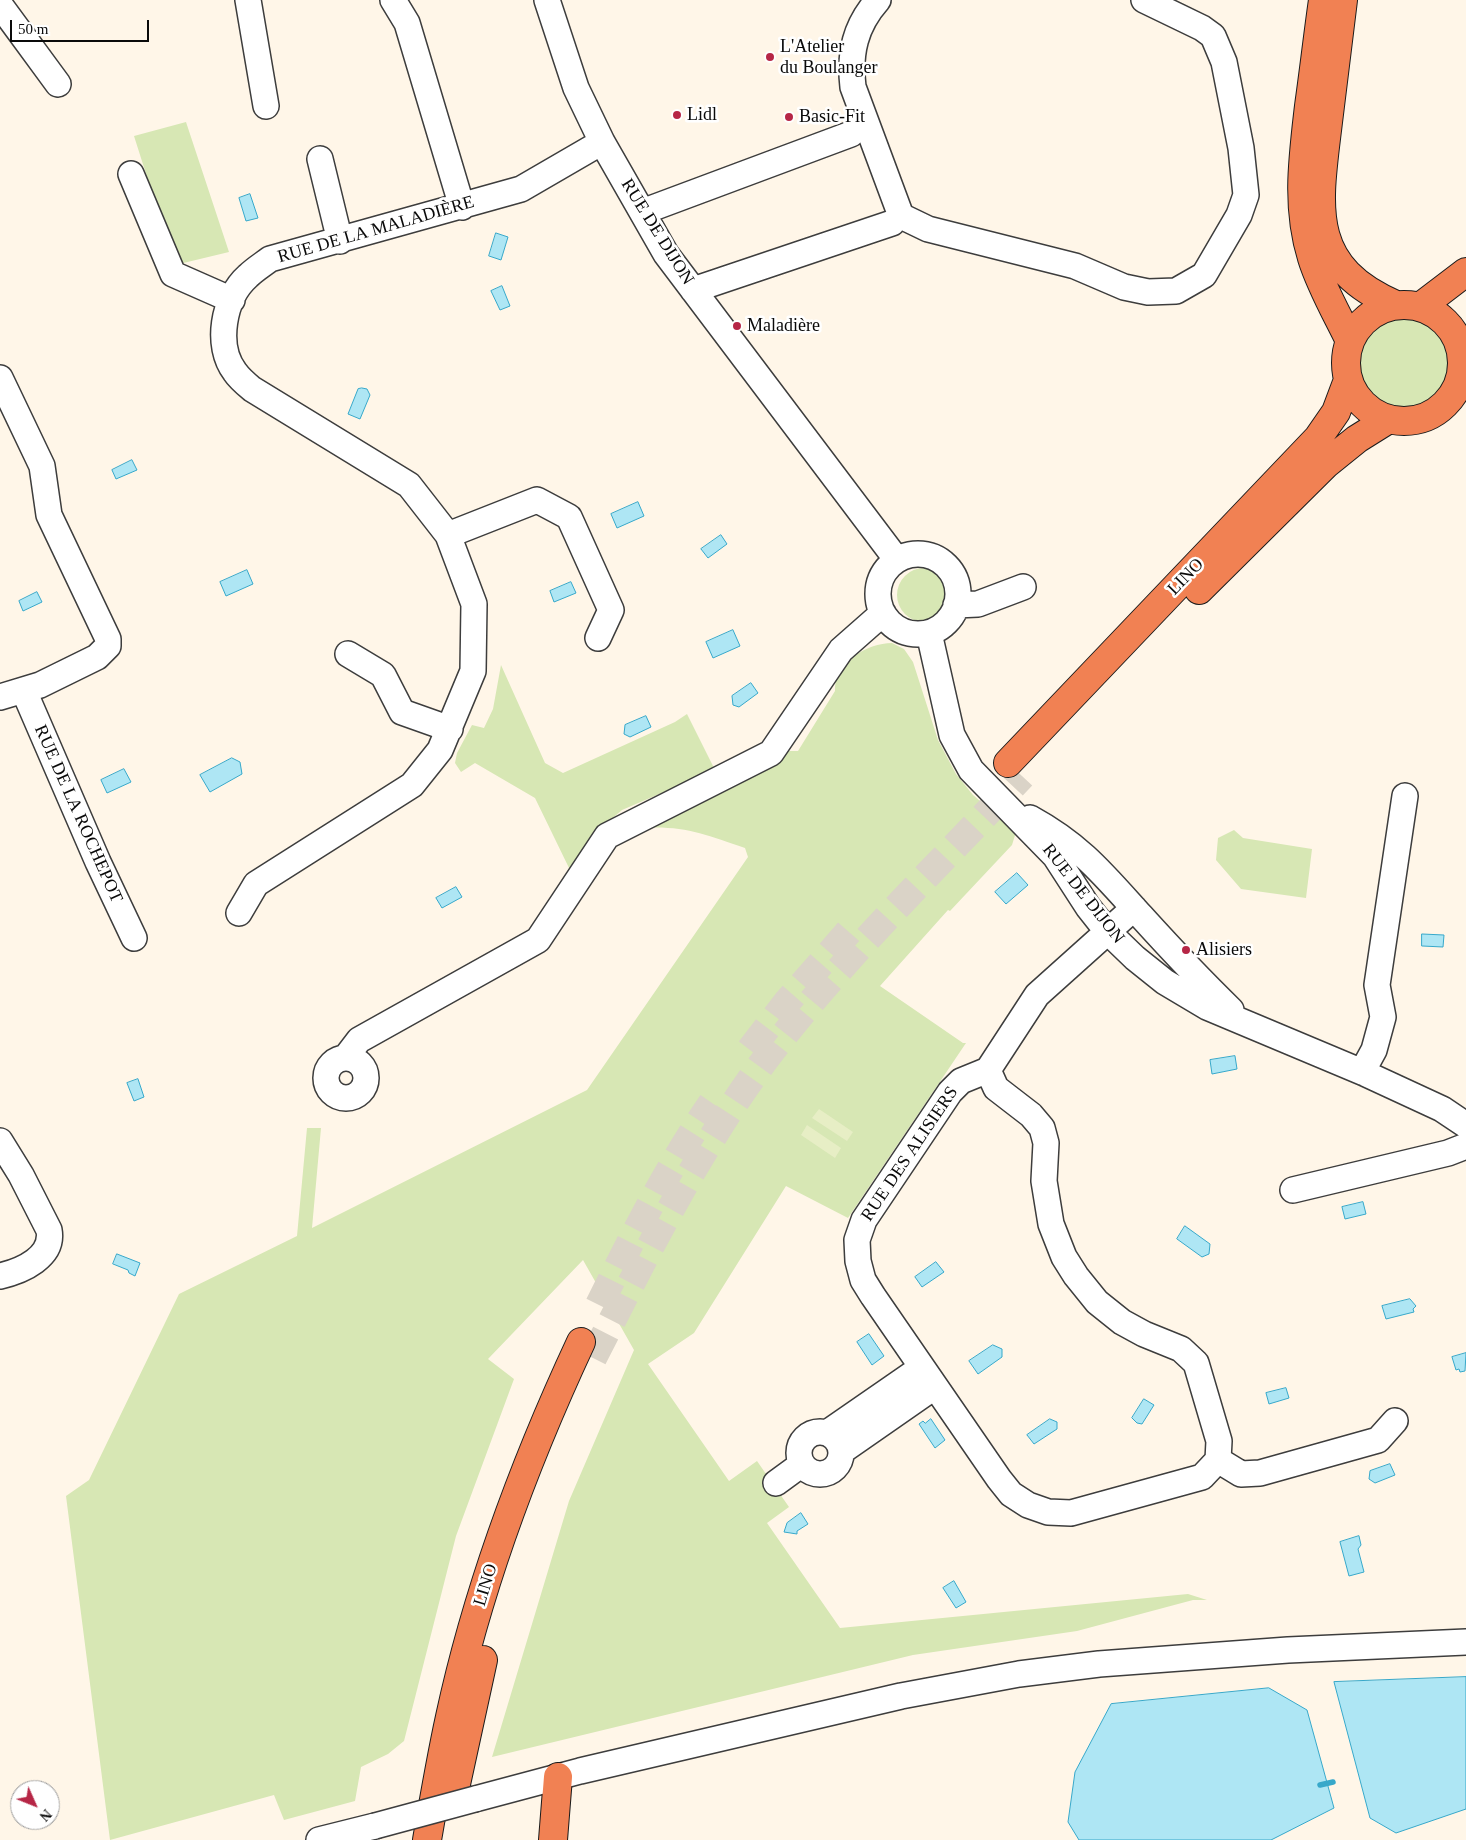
<!DOCTYPE html>
<html>
<head>
<meta charset="utf-8">
<style>
	body { margin:0 }
	#map { position:relative; width:1466px; height:1840px; overflow:hidden; background:#fff6e8; font-family:"Times New Roman",serif }
	canvas { display:block }
	.north { position:absolute; left:10px; top:1780px; width:50px; height:50px; box-sizing:border-box; background:#fff; border:1px solid #9d9d9d; border-radius:50%; rotate:134deg; font-size:14px; font-weight:700; line-height:20px; text-align:center; color:#0a0a0a }
	.north::after { content:''; display:block; margin:auto; width:18px; height:22px; background:#b62646; clip-path:polygon(50% 0,100% 100%,50% 72%,0 100%) }
	.scale { position:absolute; left:10px; top:20px; width:139px; height:22px; box-sizing:border-box; border:2px solid #0a0a0a; border-top:0; padding-left:6px; font-size:15px; line-height:18px; white-space:nowrap; color:#0a0a0a; -webkit-text-stroke:4px #fff; paint-order:stroke }
</style>
</head>
<body>
<div id="map">
<canvas width="1466" height="1840"></canvas>
<div class="north">N</div>
<div class="scale">50 m</div>
</div>
<script>
const c = document.querySelector('canvas').getContext('2d');
c.lineJoin = 'round';
function paint(path, color) { c.fillStyle = color; c.fill(path, 'evenodd'); }
function trace(path, color, width, dash) { c.strokeStyle = color; c.lineWidth = width; c.lineCap = dash ? 'butt' : 'round'; c.setLineDash(dash || []); c.stroke(path); }
function write(font, color, halo, rows, align = 'center') {
  c.font = font + ' "Times New Roman",serif'; c.lineWidth = 5; c.setLineDash([]); c.textBaseline = 'middle'; c.strokeStyle = halo; c.fillStyle = color; for (const [text, x, y, turn = 0] of rows) {
    c.save(); c.translate(x, y); c.rotate((+turn || 0) * Math.PI / 180); c.textAlign = isNaN(turn) ? turn : align; if (halo) c.strokeText(text, 0, 0); c.fillText(text, 0, 0); c.restore();
  }
}
paint(new Path2D(`
	M 186,122 L 229,252 L 175,265 L 134,136 Z
	M1359 363a46 46 0 1 1 92 0a46 46 0 1 1-92 0Z
	M897 595a27 27 0 1 1 54 0a27 27 0 1 1-54 0Z
	M 892,643 L 904,649 L 913,662 L 938,740 L 956,774 L 973,795 L 1016,832 L 1012,845 L 950,911 L 948,910 L 880,986 L 963,1043 L 966,1043 L 848,1218 L 786,1186 L 694,1333 L 648,1364 L 729,1481 L 757,1461 L 789,1507 L 767,1523 L 840,1628 L 1188,1594 L 1207,1600 L 1193,1600 L 1077,1631 L 913,1655 L 492,1757 L 569,1501 L 634,1350 L 583,1260 L 488,1359 L 514,1379 L 456,1536 L 404,1741 L 388,1754 L 361,1767 L 355,1801 L 284,1820 L 274,1795 L 110,1840 L 66,1496 L 89,1480 L 179,1294 L 297,1236 L 307,1128 L 321,1128 L 312,1228 L 587,1090 L 748,857 L 745,848 C 705,834 683,825 640,828 L 763,772 L 788,751 L 798,751 L 835,691 C 834,663 867,643 892,643 Z
	M 501,665 L 545,763 L 563,773 L 675,722 L 687,714 L 715,770 L 622,810 L 601,828 L 570,870 L 535,798 L 475,763 L 461,772 L 455,763 L 457,753 L 472,725 L 484,728 L 493,709 Z
	M 1234,830 L 1243,838 L 1312,849 L 1306,898 L 1241,889 L 1216,860 L 1218,838 Z`), '#d7e7b4');
paint(new Path2D(`
	M 819,1109 L 853,1132 L 847,1141 L 812,1118 Z
	M 807,1125 L 841,1148 L 835,1158 L 801,1135 Z`), '#e7eec5');
const water = new Path2D(`
	M 250,194 L 258,218 L 246,221 L 239,198 Z
	M 496,233 L 508,237 L 501,260 L 489,256 Z
	M 502,286 L 510,306 L 500,310 L 491,291 Z
	M 362,388 L 367,389 L 370,395 L 360,419 L 348,414 L 358,389 Z
	M 132,460 L 137,470 L 116,479 L 112,470 Z
	M 638,502 L 644,516 L 617,528 L 611,514 Z
	M 721,535 L 727,544 L 708,558 L 701,549 Z
	M 247,570 L 253,584 L 226,596 L 220,582 Z
	M 571,582 L 576,593 L 554,602 L 550,591 Z
	M 37,592 L 42,602 L 23,611 L 19,601 Z
	M 733,630 L 740,646 L 713,658 L 706,642 Z
	M 751,683 L 758,693 L 739,707 L 733,705 L 732,696 Z
	M 646,716 L 651,727 L 630,737 L 624,734 L 625,725 Z
	M 232,758 L 240,762 L 242,774 L 210,792 L 200,775 Z
	M 124,769 L 131,782 L 107,793 L 101,780 Z
	M 1017,873 L 1028,885 L 1006,904 L 995,892 Z
	M 456,887 L 462,897 L 442,908 L 436,898 Z
	M 1422,934 L 1444,935 L 1443,947 L 1422,946 Z
	M 1235,1056 L 1237,1069 L 1212,1074 L 1210,1060 Z
	M 138,1079 L 144,1097 L 134,1101 L 127,1083 Z
	M 1363,1202 L 1366,1214 L 1345,1219 L 1342,1207 Z
	M 1185,1226 L 1210,1244 L 1209,1254 L 1202,1257 L 1177,1239 Z
	M 117,1254 L 140,1263 L 135,1276 L 129,1273 L 128,1270 L 113,1264 Z
	M 936,1262 L 944,1272 L 922,1287 L 915,1277 Z
	M 1410,1299 L 1416,1306 L 1413,1309 L 1414,1312 L 1386,1319 L 1382,1306 Z
	M 869,1334 L 884,1356 L 872,1365 L 857,1342 Z
	M 993,1345 L 1002,1349 L 1002,1357 L 978,1374 L 969,1361 Z
	M 1466,1353 L 1465,1371 L 1460,1372 L 1459,1369 L 1456,1370 L 1452,1357 Z
	M 1286,1388 L 1289,1398 L 1269,1404 L 1266,1393 Z
	M 1144,1399 L 1154,1405 L 1142,1424 L 1137,1423 L 1132,1418 Z
	M 931,1419 L 945,1440 L 935,1448 L 919,1424 L 923,1421 L 925,1423 Z
	M 1050,1419 L 1057,1422 L 1057,1429 L 1034,1444 L 1027,1435 Z
	M 1390,1464 L 1395,1475 L 1375,1483 L 1369,1479 L 1370,1471 Z
	M 801,1513 L 808,1524 L 797,1531 L 797,1534 L 784,1532 L 787,1523 Z
	M 1359,1536 L 1361,1545 L 1358,1549 L 1364,1572 L 1349,1576 L 1340,1542 Z
	M 954,1581 L 966,1602 L 956,1608 L 943,1588 Z
	M 1466,1677 L 1466,1809 L 1396,1833 L 1370,1818 L 1334,1682 Z
	M 1269,1688 L 1307,1710 L 1334,1808 L 1271,1840 L 1079,1840 L 1068,1822 L 1075,1772 L 1111,1704 Z`);
paint(water, '#aee6f4');
trace(water, '#37a8ca', 1);
trace(new Path2D(`
	M 1320,1785 L 1333,1782`), '#37a8ca', 5.5);
trace(new Path2D(`
	M 750,1050 L 787,1002 L 852,928
	M 599,1305 C 633,1236 668,1167 712,1103
	M 593,1358 C 645,1256 696,1153 764,1061 C 841,959 935,869 1022,776`), '#dad3c7', 28, [28, 14]);
const minor = new Path2D(`
	M 248,0 L 266,106
	M 393,0 L 407,23 L 462,207
	M 547,0 L 576,88 L 602,142 L 666,254 L 897,560
	M 878,0 C 855,26 849,53 853,87 L 901,216 L 928,229 L 1075,266 L 1124,287 L 1148,292 L 1176,291 L 1204,275 L 1239,215 L 1246,195 L 1241,148 L 1224,62 L 1213,36 L 1202,28 L 1144,0
	M 0,5 L 58,84
	M 320,159 L 340,241
	M 131,174 L 173,274 L 232,300
	M 642,212 L 851,134
	M 693,290 L 892,223
	M 0,378 L 42,466 L 49,515 L 108,639 L 108,646 L 97,657 L 40,685 L 0,697
	M 448,535 L 537,500 L 569,517 L 611,610 L 598,638
	M878 594a40 40 0 1 1 80 0a40 40 0 1 1-80 0Z
	M 956,605 L 978,604 L 1023,587
	M 929,633 L 952,735 L 971,770 L 1055,856 L 1088,907 L 1107,931 L 1135,958 L 1165,982 L 1207,1007 L 1362,1072 L 1442,1109 L 1466,1125
	M 348,654 L 383,675 L 402,712 L 450,729
	M 24,691 L 98,862 L 134,938
	M 1030,818 C 1081,846 1103,874 1141,916 C 1170,948 1200,980 1231,1010
	M 1134,908 L 1037,995 L 988,1070 L 961,1081 L 950,1092 L 864,1220 L 857,1240 L 858,1261 L 863,1280 L 873,1296 L 999,1479 L 1011,1494 L 1028,1505 L 1048,1512 L 1071,1513 L 1202,1477 L 1218,1460 L 1241,1474 L 1260,1473 L 1378,1440 L 1395,1421
	M 239,913 L 256,884 L 412,785 L 440,750 L 473,671 L 474,604 L 448,535 L 409,485 L 252,389 C 246,384 239,378 235,372 C 215,346 223,298 248,276 C 254,270 262,265 270,259 L 521,189 L 602,142
	M 346,1057 L 359,1040 L 538,940 L 607,836 L 771,753 L 841,650 L 883,613
	M326 1078a20 20 0 1 1 40 0a20 20 0 1 1-40 0Z
	M 988,1070 L 996,1088 L 1031,1115 L 1042,1128 L 1046,1143 L 1044,1181 L 1051,1224 L 1064,1257 L 1076,1276 L 1097,1302 L 1122,1322 L 1144,1334 L 1181,1349 L 1196,1363 L 1219,1441 L 1218,1460
	M 1362,1072 L 1374,1050 L 1383,1017 L 1377,985 L 1405,796
	M 0,1141 L 21,1175 L 49,1230 C 54,1257 22,1271 0,1276
	M 1293,1190 L 1448,1153 L 1466,1146
	M799 1453a21 21 0 1 1 42 0a21 21 0 1 1-42 0Z
	M 827,1433 L 921,1368
	M 842,1451 L 934,1387
	M 776,1483 L 802,1464
	M 475,1799 L 580,1771 L 901,1696 L 1019,1674 L 1099,1664 L 1288,1650 L 1466,1642
	M 319,1840 L 375,1826`);
const highway = new Path2D(`
	M 1323,0 C 1318,35 1314,71 1309,106 C 1303,158 1296,207 1312,258 C 1321,287 1337,314 1350,341
	M 1343,0 C 1338,41 1333,81 1328,122 C 1318,206 1305,266 1396,305
	M1346 363a58 58 0 1 1 116 0a58 58 0 1 1-116 0Z
	M 1420,307 L 1466,272
	M 1199,590 L 1326,464 L 1357,439 L 1389,419
	M 1008,763 L 1318,438 L 1336,412 L 1348,380
	M 456,1784 L 483,1660
	M 427,1840 C 434,1799 441,1758 450,1717 C 478,1587 525,1462 581,1342
	M 553,1840 L 558,1777`);
trace(minor, '#3d3d3d', 28);
trace(highway, '#1b1b1b', 30);
trace(minor, '#fff', 25);
trace(highway, '#f18153', 28);
const minorBridge = new Path2D(`
	M 375,1826 L 475,1799`);
trace(minorBridge, '#3d3d3d', 28, []);
trace(minorBridge, '#fff', 25);
for (const [x, y, r, color] of [
	[770,57,5,"#b62646"],
	[677,115,5,"#b62646"],
	[789,117,5,"#b62646"],
	[737,326,5,"#b62646"],
	[1186,950,5,"#b62646"]
]) { const dot = new Path2D(); dot.arc(x, y, r, 0, 2 * Math.PI); c.fillStyle = color; c.fill(dot); trace(dot, '#fff', 2); }
write('18px', '#0a0a0a', '#fff', [
	["L'Atelier",780,47],
	["du Boulanger",780,68],
	["Lidl",687,115],
	["Basic-Fit",799,117],
	["Maladière",747,326],
	["Alisiers",1196,950]
], 'left');
write('18px', '#0a0a0a', '#fff', [
	["RUE DE LA MALADIÈRE",376,230,-16],
	["RUE DE DIJON",657,232,58],
	["LINO",1186,577,-46],
	["RUE DE LA ROCHEPOT",78,814,66],
	["RUE DE DIJON",1083,894,52],
	["RUE DES ALISIERS",910,1154,-56],
	["LINO",486,1585,-73]
]);
</script>
</body>
</html>
